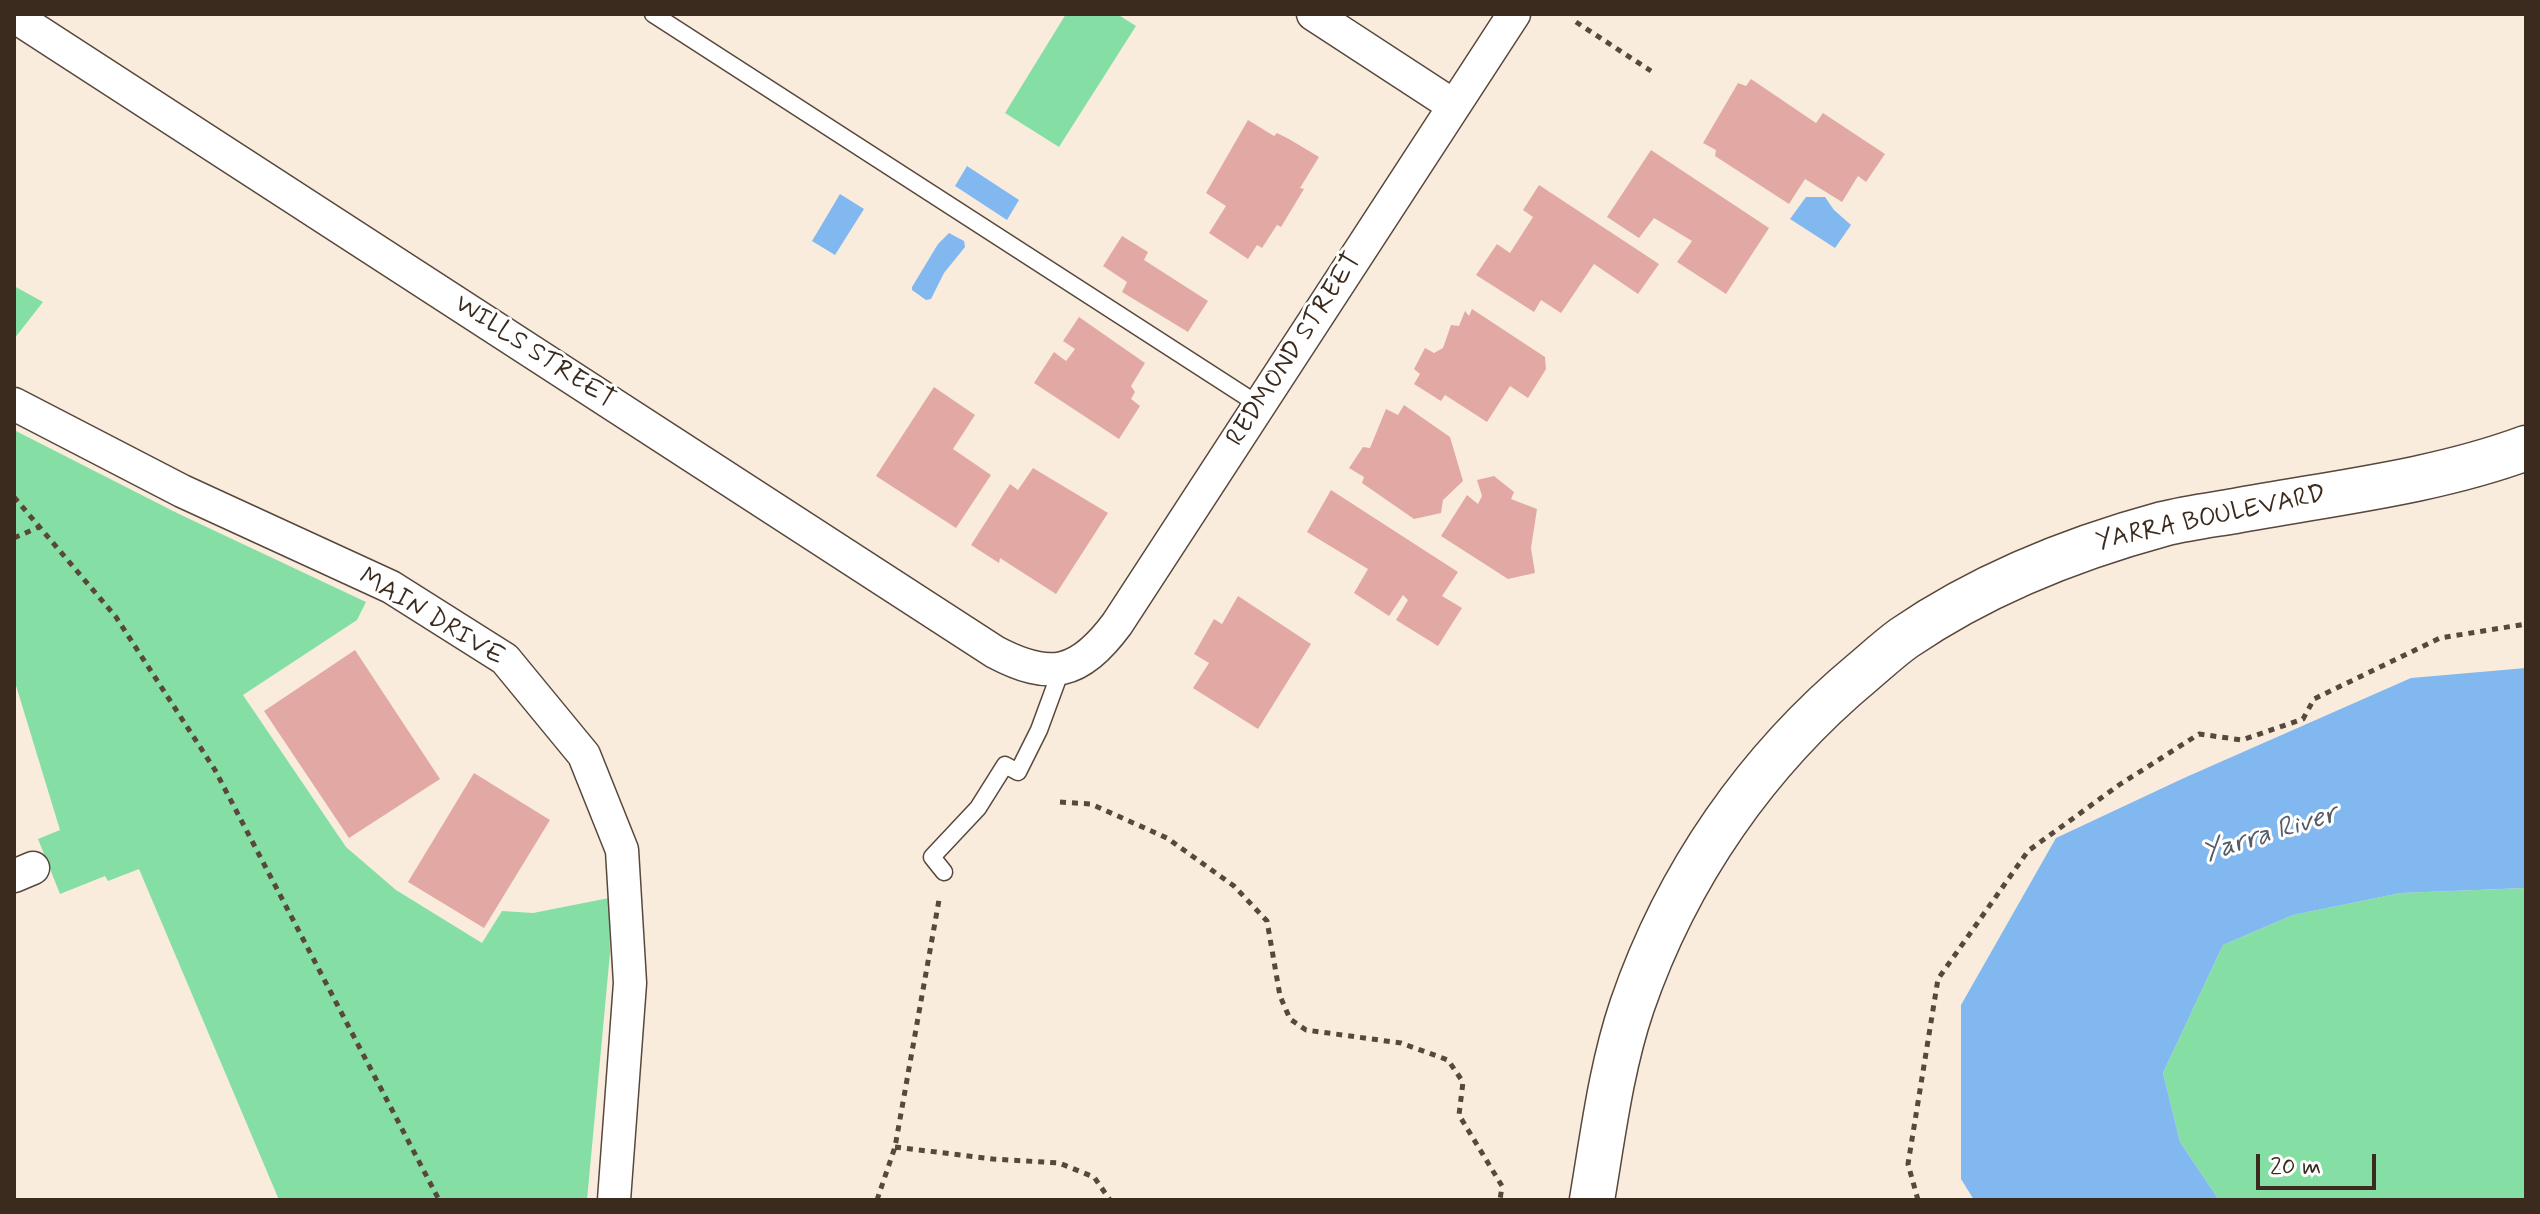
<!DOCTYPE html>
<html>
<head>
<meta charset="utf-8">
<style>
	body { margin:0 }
	#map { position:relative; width:2540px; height:1214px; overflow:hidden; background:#f9ecdd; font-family:Mynerve,sans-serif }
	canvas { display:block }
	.frame { position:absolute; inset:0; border:16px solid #3b2a1e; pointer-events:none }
	.scale { position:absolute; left:2256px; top:1154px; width:120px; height:36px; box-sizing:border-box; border:4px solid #3b2a1e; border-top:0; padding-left:10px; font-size:24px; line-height:28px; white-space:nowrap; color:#3b2a1e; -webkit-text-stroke:6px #fff; paint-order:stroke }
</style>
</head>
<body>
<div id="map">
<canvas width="2540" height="1214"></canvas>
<div class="frame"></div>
<div class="scale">20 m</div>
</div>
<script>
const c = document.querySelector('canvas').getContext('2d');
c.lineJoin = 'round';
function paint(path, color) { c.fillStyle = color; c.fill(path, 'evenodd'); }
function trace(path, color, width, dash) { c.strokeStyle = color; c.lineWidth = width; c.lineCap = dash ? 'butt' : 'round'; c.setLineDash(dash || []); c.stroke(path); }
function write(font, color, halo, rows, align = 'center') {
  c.font = font + ' Mynerve,sans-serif'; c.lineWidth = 6; c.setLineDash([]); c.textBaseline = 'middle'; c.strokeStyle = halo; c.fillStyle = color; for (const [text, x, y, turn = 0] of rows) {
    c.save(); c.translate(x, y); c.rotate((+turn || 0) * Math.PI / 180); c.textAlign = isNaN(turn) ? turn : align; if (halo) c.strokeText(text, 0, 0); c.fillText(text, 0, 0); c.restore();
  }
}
paint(new Path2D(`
	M 1066,14 L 1117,14 L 1136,26 L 1059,147 L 1005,113 Z
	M 14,286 L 43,302 L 14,339 Z
	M 14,430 L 179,514 L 366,602 L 357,620 L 243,695 L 346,847 L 396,890 L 482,943 L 502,911 L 533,913 L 609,898 L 610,953 L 587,1200 L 279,1200 L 139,869 L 108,881 L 105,876 L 60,894 L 38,839 L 60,830 L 14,679 Z
	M 2526,888 L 2526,1200 L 2219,1200 L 2180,1142 L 2163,1073 L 2223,945 L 2293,915 L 2401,893 Z`), '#85dfa4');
paint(new Path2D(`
	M 967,166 L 1019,200 L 1007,220 L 955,186 Z
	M 840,194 L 864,209 L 835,255 L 812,241 Z
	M 1806,197 L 1825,197 L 1834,210 L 1851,225 L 1835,248 L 1790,219 Z
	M 949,233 L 964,241 L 965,247 L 944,273 L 931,299 L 926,300 L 912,290 L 912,287 L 938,244 Z
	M 2526,668 L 2526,888 L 2401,893 L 2293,915 L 2223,945 L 2163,1073 L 2180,1142 L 2219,1200 L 1974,1200 L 1961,1179 L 1961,1005 L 2056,838 L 2184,778 L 2411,678 Z`), '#81b8f0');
paint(new Path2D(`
	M 1751,79 L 1816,123 L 1823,113 L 1885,154 L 1866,182 L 1858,176 L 1842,202 L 1805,179 L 1789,204 L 1715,156 L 1716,150 L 1703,143 L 1738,83 L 1746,86 Z
	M 1248,120 L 1274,136 L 1277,133 L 1289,139 L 1319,157 L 1300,188 L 1304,189 L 1281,227 L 1277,225 L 1262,248 L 1257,245 L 1248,259 L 1209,233 L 1226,206 L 1206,193 Z
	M 1651,150 L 1769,228 L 1726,294 L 1677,262 L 1692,241 L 1654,218 L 1639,238 L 1607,217 Z
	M 1539,185 L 1659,264 L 1638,294 L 1594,264 L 1561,313 L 1541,300 L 1534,312 L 1476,275 L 1497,244 L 1510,253 L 1533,217 L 1523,210 Z
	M 1122,236 L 1148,252 L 1144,260 L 1208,301 L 1188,332 L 1122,292 L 1127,282 L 1103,266 Z
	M 1472,309 L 1545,357 L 1546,369 L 1528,398 L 1510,386 L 1487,422 L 1445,395 L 1441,401 L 1414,384 L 1420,374 L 1414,369 L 1425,348 L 1434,353 L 1443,348 L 1451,325 L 1459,326 L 1465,311 L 1469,316 Z
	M 1079,317 L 1145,363 L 1131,386 L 1135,392 L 1131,399 L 1140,406 L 1119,439 L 1034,383 L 1054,352 L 1066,361 L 1075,349 L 1063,341 Z
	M 934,387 L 975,415 L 953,449 L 991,475 L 956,528 L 876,476 Z
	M 1404,405 L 1450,437 L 1463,481 L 1443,500 L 1441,513 L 1414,519 L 1362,483 L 1364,477 L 1349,468 L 1363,447 L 1370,448 L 1386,409 L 1398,415 Z
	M 1033,468 L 1108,513 L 1056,594 L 1000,558 L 999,563 L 971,545 L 1010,484 L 1018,490 Z
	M 1494,476 L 1514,492 L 1511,499 L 1537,509 L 1531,548 L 1535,573 L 1508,579 L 1441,536 L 1467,495 L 1478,504 L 1482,496 L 1477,480 Z
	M 1331,490 L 1458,572 L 1442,596 L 1462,608 L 1438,646 L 1396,620 L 1408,600 L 1403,595 L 1389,616 L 1354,593 L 1368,569 L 1307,532 Z
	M 1238,596 L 1311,644 L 1258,729 L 1193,688 L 1209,663 L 1194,654 L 1214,619 L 1222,624 Z
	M 355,650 L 440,779 L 349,838 L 264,711 Z
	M 474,773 L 550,820 L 484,928 L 408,882 Z`), '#e2a9a4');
const lane = new Path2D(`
	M 653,14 L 1259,405
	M 944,872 L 932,857 L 978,808 L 1005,765 L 1018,772 L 1039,730 L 1061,670`);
const street = new Path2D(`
	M 1313,14 L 1454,106
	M 14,16 L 995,652 C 1050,681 1079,675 1117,624 L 1514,14
	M 14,404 L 182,491 L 391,587 L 505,659 L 584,755 L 622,850 L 630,983 L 614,1200
	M 14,876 L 33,868`);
const secondary = new Path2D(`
	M 1592,1200 C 1603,1135 1611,1068 1632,1006 C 1677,875 1757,760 1863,672 C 1876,661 1890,648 1904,638 C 1983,584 2071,549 2163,524 C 2187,518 2211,515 2235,511 C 2332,493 2434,482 2526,448`);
trace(lane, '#58473b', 19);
trace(street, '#58473b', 35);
trace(secondary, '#58473b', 47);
trace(new Path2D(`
	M 1576,22 L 1651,71
	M 14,497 L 116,617 L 215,770 L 439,1200
	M 14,538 L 39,527
	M 1060,802 L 1091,804 L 1167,838 L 1234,886 L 1267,921 L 1280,996 L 1290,1019 L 1306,1030 L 1401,1043 L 1448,1060 L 1463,1082 L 1459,1115 L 1502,1186 L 1500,1200
	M 895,1147 L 993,1159 L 1059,1163 L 1094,1177 L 1110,1200
	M 877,1200 L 895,1147 L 939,900
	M 1918,1200 L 1908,1164 L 1938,979 L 2028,851 L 2119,785 L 2199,734 L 2242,740 L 2303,719 L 2314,699 L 2440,638 L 2526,624`), '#58473b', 5, [6, 6]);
trace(lane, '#fff', 16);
trace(street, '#fff', 32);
trace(secondary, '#fff', 44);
write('26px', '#3b2a1e', '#fff', [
	["REDMOND STREET",1295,350,-57],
	["WILLS STREET",534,353,33],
	["YARRA BOULEVARD",2211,519,-12],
	["MAIN DRIVE",431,618,31]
]);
write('italic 28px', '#545c68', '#fff', [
	["Yarra River",2270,835,-17]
]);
</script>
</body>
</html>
